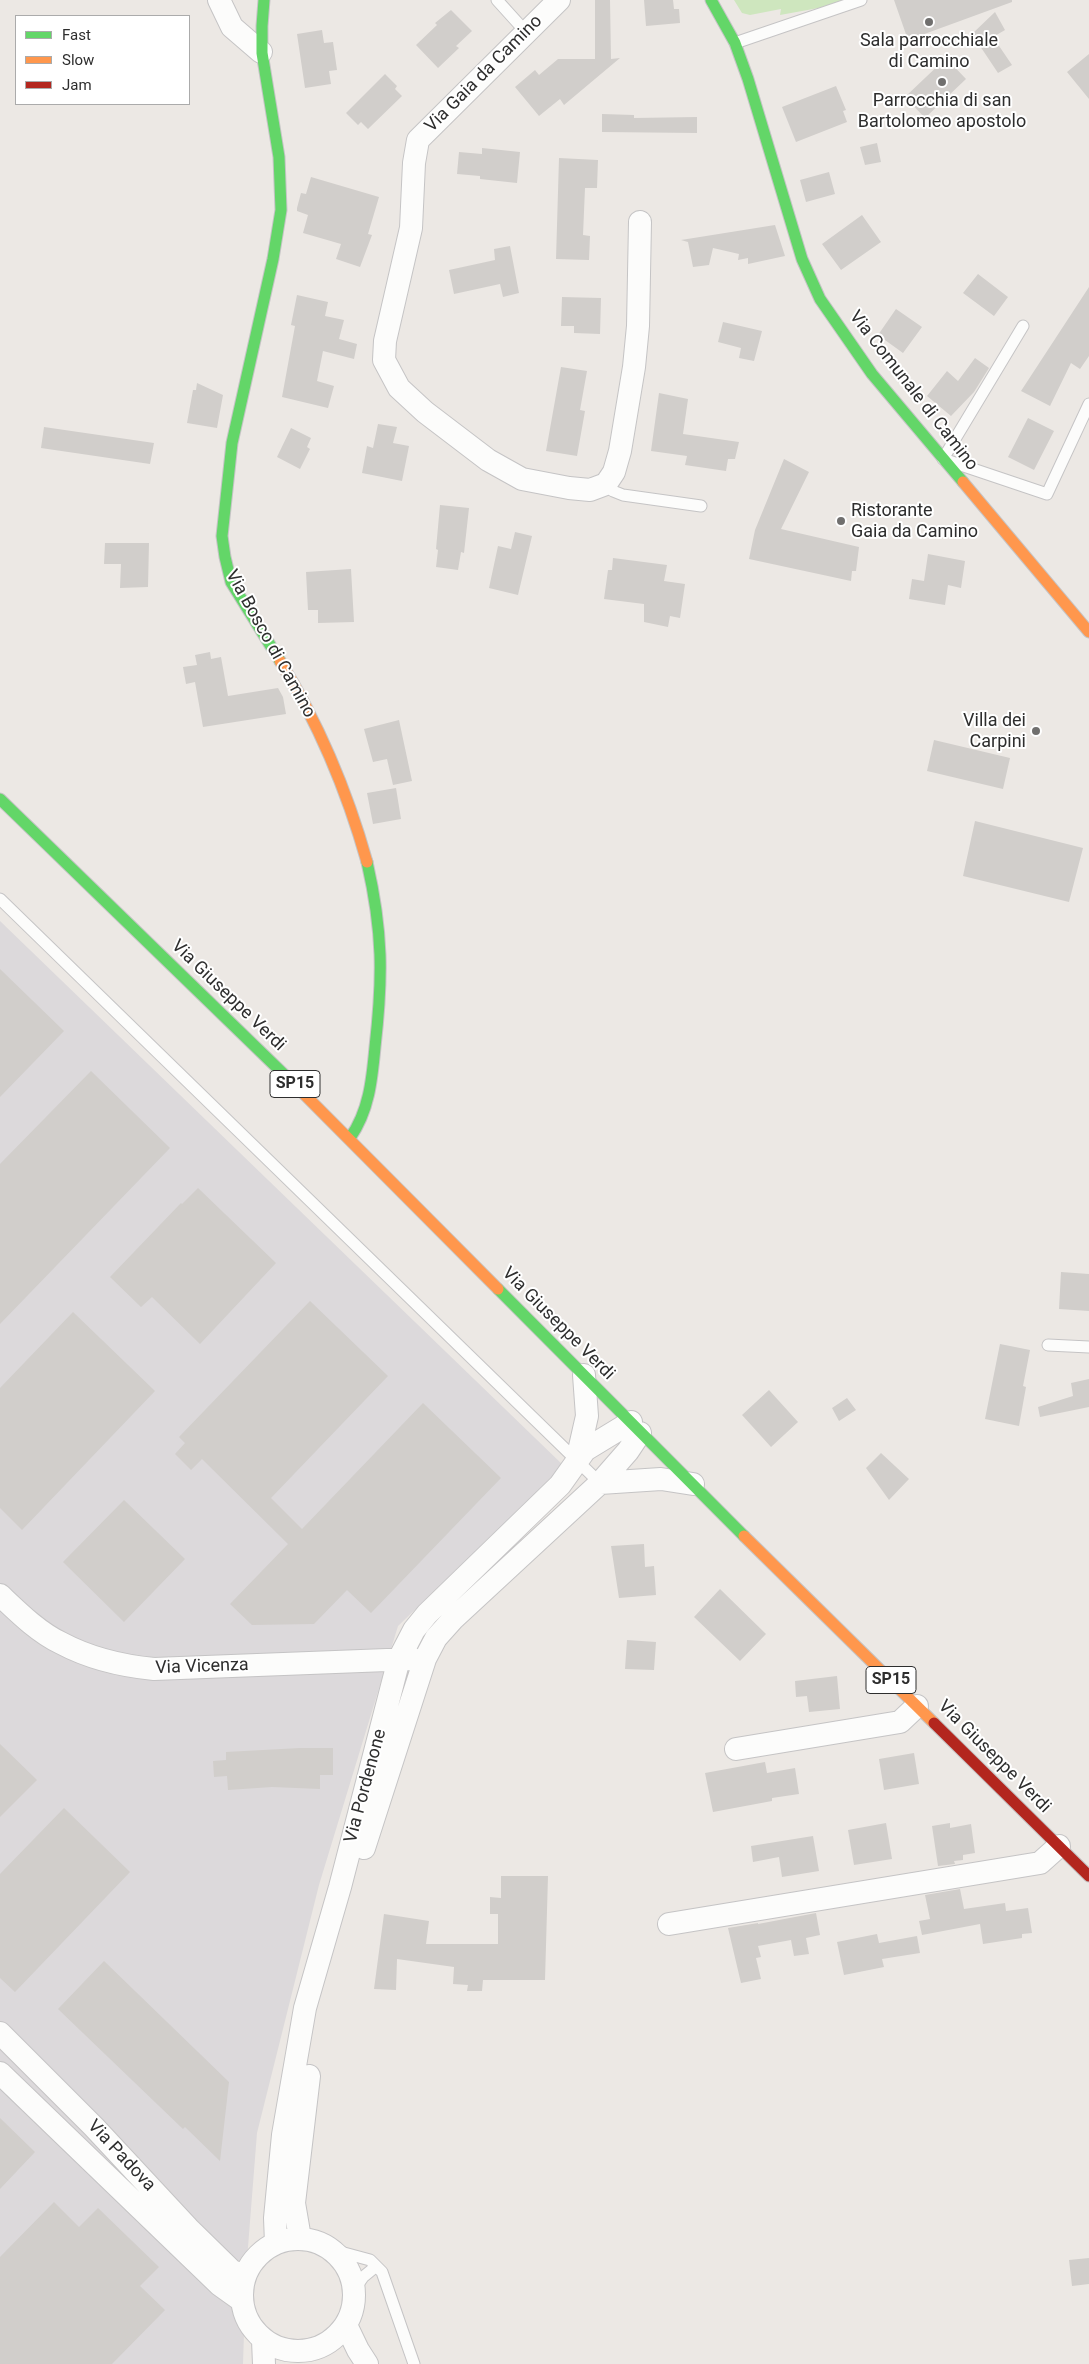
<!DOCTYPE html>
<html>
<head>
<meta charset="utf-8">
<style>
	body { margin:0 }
	#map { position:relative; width:1089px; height:2364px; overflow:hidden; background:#ece8e4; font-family:Roboto,sans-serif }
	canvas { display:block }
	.legend { position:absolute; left:15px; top:15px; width:175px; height:90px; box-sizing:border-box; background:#fff; border:1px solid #ababab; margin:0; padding:6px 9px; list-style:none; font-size:15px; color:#2e2e2e }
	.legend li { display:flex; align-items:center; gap:10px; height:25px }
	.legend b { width:25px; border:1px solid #ababab }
</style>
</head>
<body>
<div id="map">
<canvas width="1089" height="2364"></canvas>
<ul class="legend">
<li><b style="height:6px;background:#63d668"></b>Fast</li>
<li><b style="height:6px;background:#ff974d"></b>Slow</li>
<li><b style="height:6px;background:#b3261e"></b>Jam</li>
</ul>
</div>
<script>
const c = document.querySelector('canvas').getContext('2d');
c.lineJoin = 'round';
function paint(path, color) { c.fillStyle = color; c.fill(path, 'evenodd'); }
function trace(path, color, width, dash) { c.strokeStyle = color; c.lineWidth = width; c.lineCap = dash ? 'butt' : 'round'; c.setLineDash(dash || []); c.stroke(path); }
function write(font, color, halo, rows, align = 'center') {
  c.font = font + ' Roboto,sans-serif'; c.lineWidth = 4; c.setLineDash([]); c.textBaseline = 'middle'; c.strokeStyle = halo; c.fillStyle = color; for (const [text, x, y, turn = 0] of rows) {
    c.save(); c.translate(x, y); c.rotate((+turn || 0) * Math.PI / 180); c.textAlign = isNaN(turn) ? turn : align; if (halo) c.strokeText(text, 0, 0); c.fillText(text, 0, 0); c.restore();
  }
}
paint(new Path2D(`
	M 0,921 L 564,1466 L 398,1626 L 319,1885 L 257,2133 L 246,2272 L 243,2364 L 0,2364 Z`), '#dcd9db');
paint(new Path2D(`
	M 734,0 L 848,0 L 835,5 L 780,15 L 781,9 L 750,15 L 742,13 Z`), '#cee6be');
paint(new Path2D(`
	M 595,0 L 610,0 L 611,59 L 620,58 L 564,105 L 560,99 L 539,116 L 515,87 L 535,70 L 539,75 L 558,59 L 595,59 Z
	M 644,0 L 673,0 L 674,9 L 679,9 L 680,23 L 646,26 Z
	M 894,0 L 1012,0 L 1012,2 L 908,40 Z
	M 451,10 L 472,31 L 456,46 L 459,48 L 438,68 L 416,45 L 437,25 L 435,23 Z
	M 995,12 L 1005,30 L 993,37 L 1012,65 L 998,73 L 972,34 Z
	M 322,30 L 324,43 L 333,42 L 337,70 L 329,71 L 331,84 L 305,88 L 297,34 Z
	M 1089,54 L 1089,99 L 1067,72 Z
	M 946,58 L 966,79 L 925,118 L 905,97 Z
	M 385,74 L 397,86 L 395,89 L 402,96 L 368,129 L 361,122 L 358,125 L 346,113 Z
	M 836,86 L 846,110 L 843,111 L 847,122 L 796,142 L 782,107 Z
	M 602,114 L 634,115 L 634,118 L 697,117 L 697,133 L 602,132 Z
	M 877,143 L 881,162 L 865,165 L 860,147 Z
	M 482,148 L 520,152 L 517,183 L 480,179 L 480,176 L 457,174 L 459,152 L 482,154 Z
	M 559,158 L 598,160 L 597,188 L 585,188 L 583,235 L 590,236 L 589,260 L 556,259 Z
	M 829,172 L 835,194 L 806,202 L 800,180 Z
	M 311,177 L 379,197 L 368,234 L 372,235 L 360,267 L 336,259 L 341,244 L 303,233 L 308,215 L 297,211 L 297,208 L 301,193 L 306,194 Z
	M 862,215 L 881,242 L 841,270 L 822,244 Z
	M 775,225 L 785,256 L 748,264 L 748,258 L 738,260 L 739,254 L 713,248 L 709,265 L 693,267 L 688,242 L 681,240 Z
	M 510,246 L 519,293 L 503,297 L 500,284 L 454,294 L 449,270 L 495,260 L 494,249 Z
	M 978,274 L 1008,297 L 994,316 L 963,293 Z
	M 1089,287 L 1089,356 L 1080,369 L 1071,363 L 1050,406 L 1021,391 Z
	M 297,295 L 328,302 L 325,316 L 344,320 L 339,339 L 357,344 L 354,359 L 323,351 L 317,381 L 334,386 L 328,408 L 282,397 L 295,326 L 291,325 Z
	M 562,297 L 601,298 L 600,334 L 574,333 L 574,326 L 561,326 Z
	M 896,309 L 922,327 L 903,353 L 878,335 Z
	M 723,322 L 762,331 L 754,361 L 739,358 L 741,348 L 718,342 Z
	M 975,358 L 989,368 L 974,392 L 951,416 L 927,396 L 947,371 L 958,381 Z
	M 561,367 L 587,371 L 580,410 L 585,411 L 577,456 L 546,451 Z
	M 197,383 L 223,395 L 217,428 L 187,423 L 193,390 L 196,390 Z
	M 659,393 L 688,399 L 683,434 L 739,442 L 735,459 L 728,459 L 726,471 L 685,465 L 687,456 L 651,451 Z
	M 1028,418 L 1054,431 L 1034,470 L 1008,457 Z
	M 378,424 L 397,427 L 393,443 L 409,446 L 402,481 L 362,473 L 367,446 L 373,448 Z
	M 44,427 L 154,443 L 150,464 L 41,448 Z
	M 291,428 L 311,438 L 307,447 L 310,449 L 300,469 L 277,457 Z
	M 784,459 L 809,472 L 781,529 L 859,547 L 856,571 L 852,571 L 851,581 L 749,559 L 755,530 Z
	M 440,505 L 469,508 L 464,553 L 461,552 L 458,570 L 436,567 L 438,550 L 436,549 Z
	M 515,532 L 532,536 L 518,595 L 489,588 L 498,546 L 511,549 Z
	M 105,543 L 149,543 L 148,587 L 120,588 L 121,564 L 104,564 Z
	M 928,554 L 965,561 L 961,588 L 948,585 L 945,605 L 909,599 L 912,579 L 924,581 Z
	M 613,558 L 667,565 L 664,581 L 685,584 L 680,618 L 670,616 L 668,627 L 644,622 L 644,604 L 604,599 L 608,570 L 612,570 Z
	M 351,569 L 354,622 L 318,623 L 318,610 L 308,610 L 306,572 Z
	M 210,652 L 211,659 L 221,657 L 228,696 L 278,688 L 283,697 L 286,714 L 203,727 L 195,682 L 186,684 L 183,667 L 197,665 L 195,655 Z
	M 399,720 L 412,781 L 393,785 L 387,759 L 373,762 L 364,729 Z
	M 934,740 L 1010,758 L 1003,789 L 927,771 Z
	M 396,788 L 401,819 L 373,824 L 367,793 Z
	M 975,821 L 1083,848 L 1069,902 L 963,876 Z
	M 0,969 L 64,1031 L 0,1097 Z
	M 91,1071 L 170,1148 L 0,1324 L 0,1164 Z
	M 198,1188 L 276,1263 L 200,1344 L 152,1297 L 141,1307 L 110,1277 L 181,1203 L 182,1204 Z
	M 1061,1272 L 1089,1274 L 1089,1311 L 1059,1309 Z
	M 310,1301 L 388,1376 L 271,1498 L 302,1529 L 423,1403 L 501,1478 L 371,1613 L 347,1590 L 314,1624 L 252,1625 L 230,1604 L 288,1544 L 202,1459 L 191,1470 L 175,1454 L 185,1443 L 179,1437 Z
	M 73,1312 L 155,1391 L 22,1530 L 0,1508 L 0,1388 Z
	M 1000,1344 L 1030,1350 L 1023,1386 L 1026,1387 L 1019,1426 L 985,1419 Z
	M 1089,1379 L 1089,1407 L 1040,1417 L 1038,1407 L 1073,1396 L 1071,1383 Z
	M 769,1390 L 798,1422 L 771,1447 L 742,1415 Z
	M 847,1398 L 856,1410 L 839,1421 L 832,1408 Z
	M 881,1453 L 909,1479 L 889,1500 L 866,1468 Z
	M 124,1500 L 185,1559 L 124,1622 L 63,1562 Z
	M 644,1544 L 645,1567 L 654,1566 L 656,1595 L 619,1598 L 611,1546 Z
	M 720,1589 L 766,1634 L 740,1661 L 694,1617 Z
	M 627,1640 L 656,1642 L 654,1670 L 625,1669 Z
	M 837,1676 L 840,1709 L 809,1712 L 807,1696 L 796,1697 L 795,1681 Z
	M 0,1744 L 37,1780 L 0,1817 Z
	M 300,1748 L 333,1748 L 333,1775 L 320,1775 L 320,1789 L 272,1787 L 228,1790 L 227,1776 L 214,1777 L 213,1761 L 226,1760 L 226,1752 Z
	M 914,1753 L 919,1784 L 884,1790 L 879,1759 Z
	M 765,1762 L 767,1773 L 795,1768 L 799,1794 L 772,1798 L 772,1801 L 713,1812 L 705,1773 Z
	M 64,1808 L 130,1872 L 15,1992 L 0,1978 L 0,1874 Z
	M 886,1823 L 892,1859 L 854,1865 L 848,1830 Z
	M 950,1823 L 950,1828 L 971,1824 L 975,1853 L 963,1855 L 963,1860 L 954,1861 L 955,1864 L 938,1866 L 932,1826 Z
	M 813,1836 L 819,1871 L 782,1877 L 779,1857 L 753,1862 L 751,1846 Z
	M 501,1876 L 548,1876 L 545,1980 L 483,1980 L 482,1991 L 467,1991 L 468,1985 L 453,1984 L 454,1967 L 397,1959 L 396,1990 L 374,1989 L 384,1914 L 429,1921 L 426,1944 L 498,1944 L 498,1914 L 490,1914 L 490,1897 L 501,1898 Z
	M 960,1889 L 964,1909 L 1005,1903 L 1006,1911 L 1028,1908 L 1032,1933 L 1022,1934 L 1022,1938 L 983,1944 L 980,1924 L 922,1935 L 919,1921 L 930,1919 L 925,1895 Z
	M 816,1913 L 820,1935 L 806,1938 L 809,1954 L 794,1956 L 791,1940 L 758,1946 L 761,1957 L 756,1958 L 761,1979 L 741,1983 L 728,1928 L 758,1923 L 758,1924 Z
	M 877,1934 L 879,1943 L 917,1936 L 920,1953 L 882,1959 L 884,1967 L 844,1975 L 837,1942 Z
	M 104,1961 L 229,2082 L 220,2161 L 185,2127 L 183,2129 L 58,2009 Z
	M 0,2118 L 35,2152 L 0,2189 Z
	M 54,2202 L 79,2227 L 98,2208 L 159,2267 L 140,2286 L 165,2310 L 112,2364 L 0,2364 L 0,2257 Z
	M 1089,2258 L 1089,2284 L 1072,2286 L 1069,2260 Z`), '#d1cecb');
const lane = new Path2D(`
	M 497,0 L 525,31
	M 735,43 L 861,0
	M 1023,326 L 943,459 L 1047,494 L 1089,404
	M 606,484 L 613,491 L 623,495 L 701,506
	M 0,899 L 600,1483
	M 1048,1345 L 1089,1347
	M 333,2250 L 370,2260 L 378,2268 L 374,2268 L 363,2277 L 354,2290
	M 378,2268 L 382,2272 L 414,2364`);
const street = new Path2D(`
	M 219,0 L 232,27 L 261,52
	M 559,0 L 418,140 L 414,163 L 411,228 L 385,341 L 384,360 L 399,388 L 425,412 L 488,460 L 522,479 L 569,488 L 590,490 L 606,484 L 614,472 L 620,451 L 634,367 L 638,326 L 640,222
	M 577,1460 L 587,1416 L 584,1375
	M 600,1483 L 661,1479 L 693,1484
	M 0,1595 C 18,1612 38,1632 61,1643 C 89,1658 123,1666 154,1669 L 413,1659
	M 736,1749 L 900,1722 L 917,1706
	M 364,1848 L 425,1659 L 436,1638 L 453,1619 L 600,1483 L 628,1451 L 640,1433
	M 669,1924 L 1040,1863 L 1059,1846
	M 0,2033 L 94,2127 L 188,2228 L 232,2271 L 244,2276
	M 0,2073 L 220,2285 L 241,2300
	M 300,2238 L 294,2203 L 309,2076
	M242 2295a56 56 0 1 1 112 0a56 56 0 1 1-112 0Z
	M 276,2243 L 275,2218 L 283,2135 L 305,2008 L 340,1887 L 399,1659 L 414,1630 L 427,1614 L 560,1485 L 585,1450 L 631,1422
	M 346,2325 L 358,2350 L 367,2364
	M 263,2340 L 264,2364`);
const fast = new Path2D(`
	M 264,0 L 262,26 L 262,53 L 279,157 L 281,210 L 273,259 L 232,443 L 222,536 L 225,557 L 231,582 L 280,661
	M 711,0 L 735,43 L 748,79 L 802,259 L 820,299 L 872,374 L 963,482
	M 0,799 L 299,1089
	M 350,1138 C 369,1111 372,1080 375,1047 C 383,977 383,932 367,862
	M 498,1289 L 744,1536`);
const slow = new Path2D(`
	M 963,482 L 1089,632
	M 280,661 C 319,724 347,791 367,862
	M 299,1089 L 498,1289
	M 744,1536 L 934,1723`);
const jam = new Path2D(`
	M 934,1723 L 1089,1876`);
trace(lane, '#c5c4c5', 13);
trace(street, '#c5c4c5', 24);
trace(fast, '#c5c4c5', 13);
trace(slow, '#c5c4c5', 13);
trace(jam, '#c5c4c5', 13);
trace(lane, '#fcfcfb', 11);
trace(street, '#fcfcfb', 22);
trace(fast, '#63d668', 11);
trace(slow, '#ff974d', 11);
trace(jam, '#b3261e', 11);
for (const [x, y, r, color] of [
	[929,22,5,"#706f6e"],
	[942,82,5,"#706f6e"],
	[841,521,5,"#706f6e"],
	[1036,731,5,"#706f6e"]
]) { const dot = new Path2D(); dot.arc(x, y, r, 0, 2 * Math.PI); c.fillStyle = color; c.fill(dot); trace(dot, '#fff', 2); }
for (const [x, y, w] of [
	[295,1084,50],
	[891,1680,50]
]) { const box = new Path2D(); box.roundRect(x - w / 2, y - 13.5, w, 27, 4); c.fillStyle = '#fff'; c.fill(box); trace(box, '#2e2e2e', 1); }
write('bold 16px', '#2e2e2e', null, [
	["SP15",295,1084],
	["SP15",891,1680]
]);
write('18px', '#2e2e2e', '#fff', [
	["Sala parrocchiale",929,41],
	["di Camino",929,62],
	["Parrocchia di san",942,101],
	["Bartolomeo apostolo",942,122],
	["Ristorante",851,511,"left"],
	["Gaia da Camino",851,532,"left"],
	["Villa dei",1026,721,"right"],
	["Carpini",1026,742,"right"]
]);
write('18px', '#2e2e2e', '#fff', [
	["Via Gaia da Camino",484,74,-45],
	["Via Comunale di Camino",913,391,52],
	["Via Bosco di Camino",270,644,61],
	["Via Giuseppe Verdi",228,996,44],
	["Via Giuseppe Verdi",558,1324,45],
	["Via Vicenza",202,1667,-2],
	["Via Giuseppe Verdi",994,1757,45],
	["Via Pordenone",366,1786,-75],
	["Via Padova",121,2156,47]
]);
</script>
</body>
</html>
